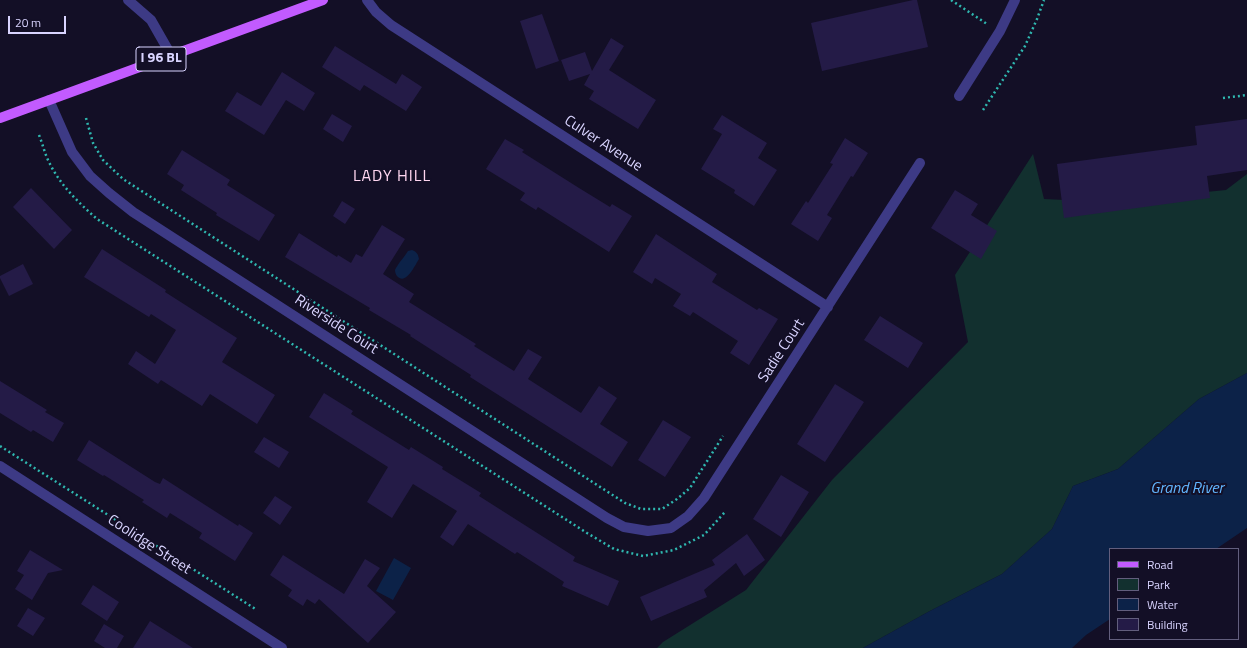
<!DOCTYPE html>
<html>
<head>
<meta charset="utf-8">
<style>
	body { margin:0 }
	#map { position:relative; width:1247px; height:648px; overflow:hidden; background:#130f26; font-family:"Titillium Web",sans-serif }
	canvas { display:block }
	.legend { position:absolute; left:1109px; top:548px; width:130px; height:92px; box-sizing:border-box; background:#130f26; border:1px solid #625e7d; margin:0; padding:5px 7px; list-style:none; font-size:12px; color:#d9d4ff }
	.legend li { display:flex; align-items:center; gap:8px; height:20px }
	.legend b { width:20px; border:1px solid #625e7d }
	.scale { position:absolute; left:8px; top:16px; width:58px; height:18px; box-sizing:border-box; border:2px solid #d9d4ff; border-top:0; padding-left:5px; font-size:12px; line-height:14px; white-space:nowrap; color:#d9d4ff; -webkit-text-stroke:3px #130f26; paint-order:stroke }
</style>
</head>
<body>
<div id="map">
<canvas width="1247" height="648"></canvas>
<ul class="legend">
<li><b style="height:5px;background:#c25bff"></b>Road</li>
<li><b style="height:11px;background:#12302f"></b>Park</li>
<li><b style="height:11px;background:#0c2248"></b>Water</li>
<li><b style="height:11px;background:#241b47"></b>Building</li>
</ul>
<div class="scale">20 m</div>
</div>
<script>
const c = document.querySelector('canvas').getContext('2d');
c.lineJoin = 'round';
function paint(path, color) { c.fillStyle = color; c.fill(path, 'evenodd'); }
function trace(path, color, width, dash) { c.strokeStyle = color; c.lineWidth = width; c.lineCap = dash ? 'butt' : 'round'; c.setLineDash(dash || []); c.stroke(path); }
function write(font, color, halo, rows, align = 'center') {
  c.font = font + ' "Titillium Web",sans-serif'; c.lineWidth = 4; c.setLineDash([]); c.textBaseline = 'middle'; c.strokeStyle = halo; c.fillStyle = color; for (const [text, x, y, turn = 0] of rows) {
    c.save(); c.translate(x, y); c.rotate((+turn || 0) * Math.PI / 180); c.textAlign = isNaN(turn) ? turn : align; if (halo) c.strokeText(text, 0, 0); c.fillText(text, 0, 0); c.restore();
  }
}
paint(new Path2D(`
	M 1033,154 L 1044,199 L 1106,202 L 1226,190 L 1247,174 L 1247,373 L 1199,399 L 1118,469 L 1073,486 L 1052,529 L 1002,574 L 928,612 L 863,648 L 657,648 L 663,642 L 746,590 L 832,480 L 968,342 L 955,275 Z`), '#12302f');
paint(new Path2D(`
	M 412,250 C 417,252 418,254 419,259 C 415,265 406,286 397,276 C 396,275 395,272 395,270 C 397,265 405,256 408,251 Z
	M 1247,373 L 1247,528 L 1216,549 L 1110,549 L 1110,619 L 1086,635 L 1072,648 L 863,648 L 928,612 L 1002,574 L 1052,529 L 1073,486 L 1118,469 L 1199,399 Z
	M 394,558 L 411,568 L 393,600 L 376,591 Z`), '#0c2248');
paint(new Path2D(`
	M 913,0 L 917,0 L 928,47 L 822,71 L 811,23 Z
	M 542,14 L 559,61 L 536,69 L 520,21 Z
	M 611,38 L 624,46 L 609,70 L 656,100 L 638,129 L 589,99 L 594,91 L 584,85 L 590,74 L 569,81 L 561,60 L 585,52 L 592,71 Z
	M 335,46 L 396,84 L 402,74 L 422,87 L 406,111 L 364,85 L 360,91 L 322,67 Z
	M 282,72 L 315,93 L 304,111 L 286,100 L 264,135 L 225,111 L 237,92 L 261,106 Z
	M 332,114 L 352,126 L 343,142 L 323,129 Z
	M 722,115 L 767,143 L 758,158 L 777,170 L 754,206 L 734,193 L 735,190 L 701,169 L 722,134 L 713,129 Z
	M 1247,119 L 1247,170 L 1207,176 L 1210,198 L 1064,218 L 1057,164 L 1197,145 L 1195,126 Z
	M 845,138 L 868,153 L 853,177 L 851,176 L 827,215 L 832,218 L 818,241 L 791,224 L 806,201 L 808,203 L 833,164 L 830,163 Z
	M 505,139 L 524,150 L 522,152 L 579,188 L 610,207 L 612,204 L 632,216 L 609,252 L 538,207 L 536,210 L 520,200 L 525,193 L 486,169 Z
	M 182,150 L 230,180 L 227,185 L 275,215 L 259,241 L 216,215 L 217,213 L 181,190 L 184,185 L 167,174 Z
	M 31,188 L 72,230 L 54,249 L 13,207 Z
	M 955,190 L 978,204 L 971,215 L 997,231 L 981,259 L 931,228 Z
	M 342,201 L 355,209 L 345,224 L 333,216 Z
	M 382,225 L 405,239 L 383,274 L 414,294 L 409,302 L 476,344 L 474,346 L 514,371 L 528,349 L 542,357 L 528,379 L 581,413 L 599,386 L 617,398 L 600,424 L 628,442 L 612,467 L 470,377 L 471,375 L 410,336 L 411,335 L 369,310 L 370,308 L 285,257 L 299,233 L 337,257 L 338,255 L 351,263 L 356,254 L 362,257 Z
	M 656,234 L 717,274 L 712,282 L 757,310 L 759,308 L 778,319 L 749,365 L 730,353 L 738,341 L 693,312 L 690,316 L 673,306 L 681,294 L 655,278 L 652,284 L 633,272 Z
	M 102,249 L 166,290 L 165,292 L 237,338 L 222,362 L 275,395 L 257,424 L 210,394 L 202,406 L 161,380 L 158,384 L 128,364 L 136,351 L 155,364 L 176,330 L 151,314 L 149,317 L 84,277 Z
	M 23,264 L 33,284 L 9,296 L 0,278 L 0,276 Z
	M 880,316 L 923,343 L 908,368 L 864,340 Z
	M 0,381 L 47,410 L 45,412 L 64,423 L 53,442 L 33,430 L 31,432 L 0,413 Z
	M 835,384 L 864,402 L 825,462 L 797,444 Z
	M 324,393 L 353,411 L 351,414 L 409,450 L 411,447 L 443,467 L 442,469 L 481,493 L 479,496 L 575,557 L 573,561 L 619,581 L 608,606 L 562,586 L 564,582 L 517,552 L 515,554 L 468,524 L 453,546 L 440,537 L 457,511 L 413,484 L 392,518 L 367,502 L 388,467 L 309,417 Z
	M 663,420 L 691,437 L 665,477 L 638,460 Z
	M 264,437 L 289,452 L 279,468 L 254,452 Z
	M 89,440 L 155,482 L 160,484 L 163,478 L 238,526 L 239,524 L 253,533 L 235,561 L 199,538 L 202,533 L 170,513 L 167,518 L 142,502 L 144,500 L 104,475 L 103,476 L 77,460 Z
	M 781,475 L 809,492 L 781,537 L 753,519 Z
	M 275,496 L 292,507 L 280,525 L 263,513 Z
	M 747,534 L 765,560 L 744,576 L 736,563 L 704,590 L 707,597 L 651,621 L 640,597 L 715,565 L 712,560 Z
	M 30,550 L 63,570 L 48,573 L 32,600 L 15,589 L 24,575 L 17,571 Z
	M 283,555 L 344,594 L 365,559 L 380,568 L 367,586 L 396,612 L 368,643 L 319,599 L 315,604 L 307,599 L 303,606 L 288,596 L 292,590 L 270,575 Z
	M 93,585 L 119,602 L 107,621 L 81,604 Z
	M 28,608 L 45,618 L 33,636 L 17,626 Z
	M 150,621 L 193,648 L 133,648 Z
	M 104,624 L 124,636 L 117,648 L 105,648 L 94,641 Z`), '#241b47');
trace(new Path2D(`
	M 951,0 L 987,24
	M 1223,98 L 1247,95
	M 983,110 L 1025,46 L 1037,19 L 1044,0
	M 86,118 L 93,143 L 103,160 L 123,179 L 625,503 L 641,509 L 662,509 L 677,499 L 690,488 L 723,436
	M 39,135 C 43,145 45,155 50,164 C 61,186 79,203 97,219 L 587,533 L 614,549 L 643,556 L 674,550 L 704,535 L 725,512
	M 0,446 L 257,610`), '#2fb8b0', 2.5, [2, 3]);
trace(new Path2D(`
	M 128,0 L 151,20 L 171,55
	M 367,0 L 376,12 L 391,25 L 828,307
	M 959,96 L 1000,31 L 1015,0
	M 49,100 L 72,152 L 90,176 L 109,193 L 133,212 L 607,518 L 624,527 L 648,531 L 671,528 L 688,516 L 704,498 L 920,163
	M 0,466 L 282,648`), '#3d3a85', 10);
trace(new Path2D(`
	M 0,118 L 323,0`), '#c25bff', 10);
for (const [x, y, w] of [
	[161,59,50]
]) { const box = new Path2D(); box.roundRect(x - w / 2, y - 12, w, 24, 3); c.fillStyle = '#130f26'; c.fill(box); trace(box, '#d9d4ff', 1); }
write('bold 14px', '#d9d4ff', null, [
	["I 96 BL",161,59]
]);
write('15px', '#d9d4ff', '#130f26', [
	["Culver Avenue",603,144,33],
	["Riverside Court",336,325,33],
	["Sadie Court",782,351,-57],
	["Coolidge Street",149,545,33]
]);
c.letterSpacing = '1px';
write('16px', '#ffd6f0', '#130f26', [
	["LADY HILL",392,177]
]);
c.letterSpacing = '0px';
write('italic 16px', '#62b6ff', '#130f26', [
	["Grand River",1187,489]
]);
</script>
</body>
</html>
